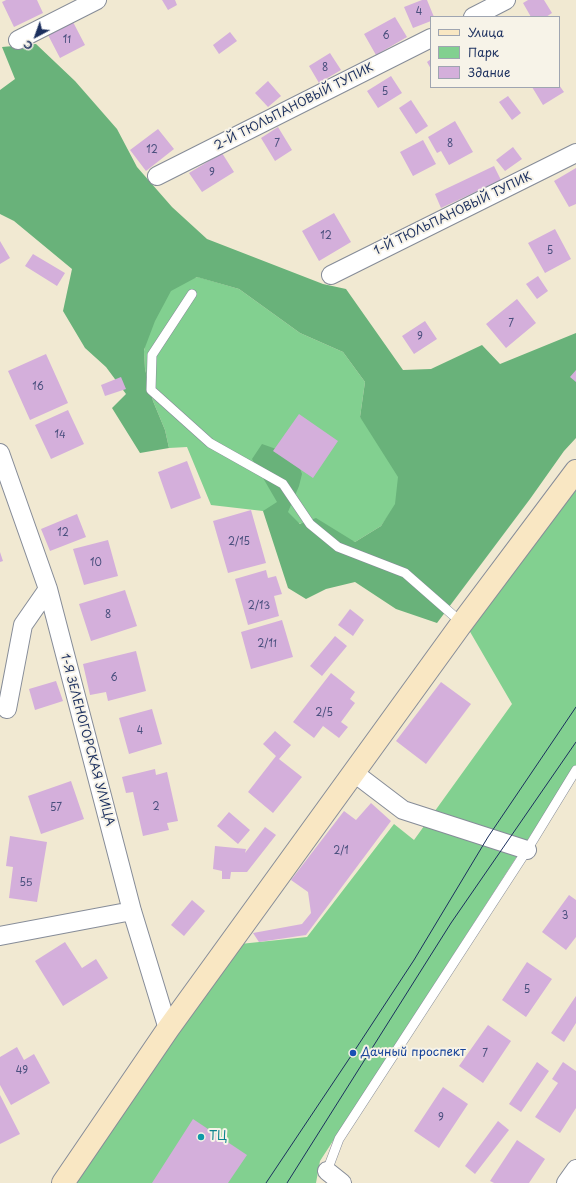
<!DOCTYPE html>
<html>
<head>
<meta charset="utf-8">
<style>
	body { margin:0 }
	#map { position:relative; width:576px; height:1183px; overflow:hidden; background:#f1e9d2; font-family:"Playpen Sans",sans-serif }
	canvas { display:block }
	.legend { position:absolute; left:430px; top:16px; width:130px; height:72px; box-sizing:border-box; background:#f7f3e8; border:1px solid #9fa5b1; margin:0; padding:5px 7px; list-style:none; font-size:12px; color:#1b2f5e }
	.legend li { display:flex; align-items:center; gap:8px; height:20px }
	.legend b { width:20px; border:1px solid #9fa5b1 }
	.north { position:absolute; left:16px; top:16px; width:40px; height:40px; -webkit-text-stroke:3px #f7f3e8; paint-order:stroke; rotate:221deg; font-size:11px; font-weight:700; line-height:16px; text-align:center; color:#1b2f5e }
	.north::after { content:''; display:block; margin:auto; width:14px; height:18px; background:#1b2f5e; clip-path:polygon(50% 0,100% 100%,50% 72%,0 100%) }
</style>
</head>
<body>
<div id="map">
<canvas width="576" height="1183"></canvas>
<ul class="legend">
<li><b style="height:5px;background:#f9e7c3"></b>Улица</li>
<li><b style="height:11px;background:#82d090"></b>Парк</li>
<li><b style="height:11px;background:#d4afdb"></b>Здание</li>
</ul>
<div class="north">С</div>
</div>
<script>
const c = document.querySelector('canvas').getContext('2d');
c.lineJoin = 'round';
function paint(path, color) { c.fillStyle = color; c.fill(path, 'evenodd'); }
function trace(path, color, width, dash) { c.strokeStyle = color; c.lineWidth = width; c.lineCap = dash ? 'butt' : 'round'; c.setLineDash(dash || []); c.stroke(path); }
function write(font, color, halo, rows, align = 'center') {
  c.font = font + ' "Playpen Sans",sans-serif'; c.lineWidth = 4; c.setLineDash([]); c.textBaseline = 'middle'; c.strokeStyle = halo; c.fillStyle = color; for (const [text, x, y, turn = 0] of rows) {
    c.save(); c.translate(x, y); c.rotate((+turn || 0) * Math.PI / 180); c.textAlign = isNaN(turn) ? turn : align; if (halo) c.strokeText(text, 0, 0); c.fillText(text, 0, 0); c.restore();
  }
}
paint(new Path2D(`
	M 198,277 L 239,289 L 300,333 L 343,352 L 365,382 L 360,417 L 425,464 L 381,526 L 355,542 L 263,511 L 211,505 L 187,447 L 169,448 L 165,430 L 153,401 L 145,369 L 144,351 L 157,284 Z
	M 576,489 L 576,765 L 320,1161 L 316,1183 L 74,1183 L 240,944 L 307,937 L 394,824 L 414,840 L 512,704 L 469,630 Z`), '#82d090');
paint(new Path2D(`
	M 36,44 L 75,81 L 117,129 L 137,167 L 172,207 L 207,239 L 323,284 L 346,289 L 403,370 L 431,369 L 482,345 L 500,364 L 576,333 L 576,438 L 564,451 L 530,499 L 437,623 L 396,609 L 355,582 L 326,589 L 306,599 L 288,588 L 263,511 L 277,502 L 252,459 L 262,444 L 296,456 L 302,474 L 299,486 L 288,512 L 300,524 L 316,518 L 355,542 L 381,526 L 395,504 L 398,477 L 360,417 L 365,382 L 343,352 L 300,333 L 239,289 L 197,277 L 171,291 L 155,321 L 144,350 L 145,369 L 153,401 L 165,430 L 169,448 L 140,453 L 112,408 L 126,394 L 106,367 L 85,348 L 63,311 L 72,269 L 14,221 L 0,214 L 0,90 L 15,79 L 2,47 Z`), '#69b27a');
paint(new Path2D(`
	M 6,0 L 37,0 L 43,13 L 14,27 L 2,2 Z
	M 162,0 L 175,0 L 177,5 L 168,10 Z
	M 422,0 L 427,0 L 434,17 L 431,17 L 431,21 L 413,28 L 404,7 Z
	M 528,0 L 544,0 L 552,13 L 546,17 L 531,17 L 523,3 Z
	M 395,17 L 407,37 L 376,55 L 364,34 Z
	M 73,22 L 85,45 L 60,58 L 48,35 Z
	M 230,32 L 237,41 L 219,54 L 213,45 Z
	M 330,53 L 341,70 L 319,83 L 309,66 Z
	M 431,59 L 431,69 L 427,62 Z
	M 391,76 L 402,93 L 378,108 L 367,91 Z
	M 268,81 L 281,96 L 268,107 L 255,93 Z
	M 559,85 L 564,92 L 543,105 L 532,87 L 559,87 Z
	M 508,96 L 521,113 L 512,120 L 499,102 Z
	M 411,100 L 428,126 L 416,134 L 399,108 Z
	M 455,121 L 473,152 L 449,165 L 441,151 L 437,153 L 428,137 Z
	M 278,127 L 292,150 L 275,161 L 261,138 Z
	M 158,129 L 174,149 L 146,171 L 130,150 Z
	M 423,140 L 436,164 L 413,176 L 400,152 Z
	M 513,147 L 522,159 L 505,171 L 496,160 Z
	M 222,153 L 234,172 L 202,192 L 189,173 Z
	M 494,166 L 501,180 L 441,208 L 435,194 Z
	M 576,168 L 576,204 L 569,207 L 554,181 Z
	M 334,213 L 351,242 L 319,261 L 302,231 Z
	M 555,229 L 571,259 L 545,273 L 528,243 Z
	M 0,241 L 10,258 L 0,264 Z
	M 33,254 L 65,273 L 57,286 L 25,266 Z
	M 538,276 L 548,291 L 537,299 L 526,284 Z
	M 517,299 L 536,323 L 506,348 L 486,324 Z
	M 425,321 L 437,339 L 414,354 L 402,336 Z
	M 46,354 L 68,403 L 30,420 L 8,371 Z
	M 576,370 L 576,382 L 570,377 Z
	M 121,377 L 126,389 L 105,396 L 101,385 Z
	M 68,410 L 84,444 L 51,459 L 35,425 Z
	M 299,414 L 338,441 L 313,478 L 273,451 Z
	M 187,461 L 201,498 L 171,509 L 158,472 Z
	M 251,510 L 266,563 L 228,573 L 213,521 Z
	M 77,514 L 86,537 L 50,551 L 41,529 Z
	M 108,540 L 118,576 L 84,585 L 73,549 Z
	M 0,552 L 3,561 L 0,562 Z
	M 266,570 L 268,578 L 276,576 L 282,594 L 274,596 L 279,616 L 248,625 L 235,579 Z
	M 125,590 L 137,626 L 91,641 L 79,604 Z
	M 350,609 L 364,620 L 353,636 L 338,625 Z
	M 282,620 L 293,657 L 251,669 L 241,632 Z
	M 335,636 L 347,646 L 322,676 L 310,666 Z
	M 136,651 L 146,691 L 108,701 L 106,692 L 90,695 L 83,664 Z
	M 331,673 L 355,692 L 350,699 L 355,703 L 341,722 L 348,727 L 339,738 L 323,726 L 314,738 L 293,722 Z
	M 56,681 L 63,701 L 35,710 L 29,689 Z
	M 441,682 L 471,704 L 426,764 L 396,741 Z
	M 152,709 L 162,744 L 129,754 L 119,718 Z
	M 275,731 L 291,745 L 279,759 L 302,777 L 273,813 L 248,792 L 276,756 L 263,744 Z
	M 155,769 L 156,775 L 167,772 L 178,821 L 167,823 L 169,830 L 143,836 L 133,792 L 126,793 L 122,777 Z
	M 71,781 L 84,819 L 41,834 L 28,796 Z
	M 371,803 L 391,821 L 306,935 L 259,942 L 253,933 L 302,924 L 311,913 L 308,892 L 291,880 L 344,811 L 356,820 Z
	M 229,812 L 250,830 L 238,844 L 217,826 Z
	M 265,827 L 276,835 L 247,872 L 231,872 L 230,879 L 222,879 L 222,871 L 213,869 L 215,846 L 246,849 L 245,853 Z
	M 10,836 L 47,842 L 37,902 L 9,898 L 13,867 L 6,866 Z
	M 569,895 L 576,900 L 576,937 L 566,950 L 542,932 Z
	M 192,900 L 205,911 L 184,936 L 171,925 Z
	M 65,942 L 82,968 L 96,959 L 108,978 L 63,1006 L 35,961 Z
	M 527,962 L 552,979 L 526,1017 L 502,1000 Z
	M 576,996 L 576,1023 L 564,1042 L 551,1033 Z
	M 488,1025 L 511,1041 L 483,1083 L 459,1066 Z
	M 17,1047 L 24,1060 L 34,1054 L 50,1083 L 11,1105 L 0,1085 L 0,1057 Z
	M 537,1062 L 549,1071 L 521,1112 L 509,1104 Z
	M 563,1062 L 576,1071 L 576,1108 L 560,1133 L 535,1117 L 558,1083 L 552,1079 Z
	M 443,1087 L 468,1104 L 439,1148 L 414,1131 Z
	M 0,1095 L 20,1134 L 0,1144 Z
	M 193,1119 L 247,1155 L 228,1183 L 152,1183 Z
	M 498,1121 L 509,1130 L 475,1174 L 465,1166 Z
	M 517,1140 L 545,1159 L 529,1183 L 494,1183 L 490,1181 Z`), '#d4afdb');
const service = new Path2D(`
	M 192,294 L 152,355 L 151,390 L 210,443 L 283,484 L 310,524 L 338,547 L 405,573 L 462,623
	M 327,1171 L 339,1139 L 527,850 L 576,770`);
const minor = new Path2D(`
	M 473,17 L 506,0
	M 18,40 L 97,0
	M 157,176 L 431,38
	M 331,275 L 576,153
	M 0,453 L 48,589 L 132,911 L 168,1029
	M 7,709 L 23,625 L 48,589
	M 353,772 L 403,810 L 527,850
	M 0,936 L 132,911
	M 327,1171 L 342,1183
	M 566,1183 L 576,1169`);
const secondary = new Path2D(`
	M 63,1183 L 168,1029 L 462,623 L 576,471`);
trace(service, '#868c98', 10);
trace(minor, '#868c98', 20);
trace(secondary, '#868c98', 24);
trace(service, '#fff', 9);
trace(minor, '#fff', 18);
trace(secondary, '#f9e7c3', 22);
trace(new Path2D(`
	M 266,1183 L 353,1053 L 414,960 L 488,837 L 576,707
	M 287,1183 L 451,923 L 576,742`), '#1b2f5e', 1);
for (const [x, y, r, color] of [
	[353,1053,4,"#1a4fb4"],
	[201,1137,4,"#0f9aa8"]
]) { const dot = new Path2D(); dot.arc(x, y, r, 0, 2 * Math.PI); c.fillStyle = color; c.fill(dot); trace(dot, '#f7f3e8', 1.5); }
write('10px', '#494f7d', null, [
	["4",419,12],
	["6",386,36],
	["11",67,40],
	["8",325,68],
	["5",385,92],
	["7",277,144],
	["8",450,144],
	["12",152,150],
	["9",212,173],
	["12",326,236],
	["5",550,251],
	["7",511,324],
	["9",420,337],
	["16",38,387],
	["14",60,435],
	["12",63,533],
	["2/15",239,542],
	["10",96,563],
	["2/13",259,606],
	["8",108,615],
	["2/11",267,644],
	["6",114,678],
	["2/5",324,713],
	["4",140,731],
	["2",156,807],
	["57",56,808],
	["2/1",341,851],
	["55",26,883],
	["3",565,916],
	["5",527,990],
	["7",485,1054],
	["49",22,1071],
	["9",441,1118]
]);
write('12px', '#1b2f5e', '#f7f3e8', [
	["2-Й ТЮЛЬПАНОВЫЙ ТУПИК",294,107,-27],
	["1-Й ТЮЛЬПАНОВЫЙ ТУПИК",453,214,-26],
	["1-Я ЗЕЛЕНОГОРСКАЯ УЛИЦА",87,740,75]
]);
write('12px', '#164399', '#f7f3e8', [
	["Дачный проспект",361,1053]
], 'left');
write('12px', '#0d838f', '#f7f3e8', [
	["ТЦ",209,1137]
], 'left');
</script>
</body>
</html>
